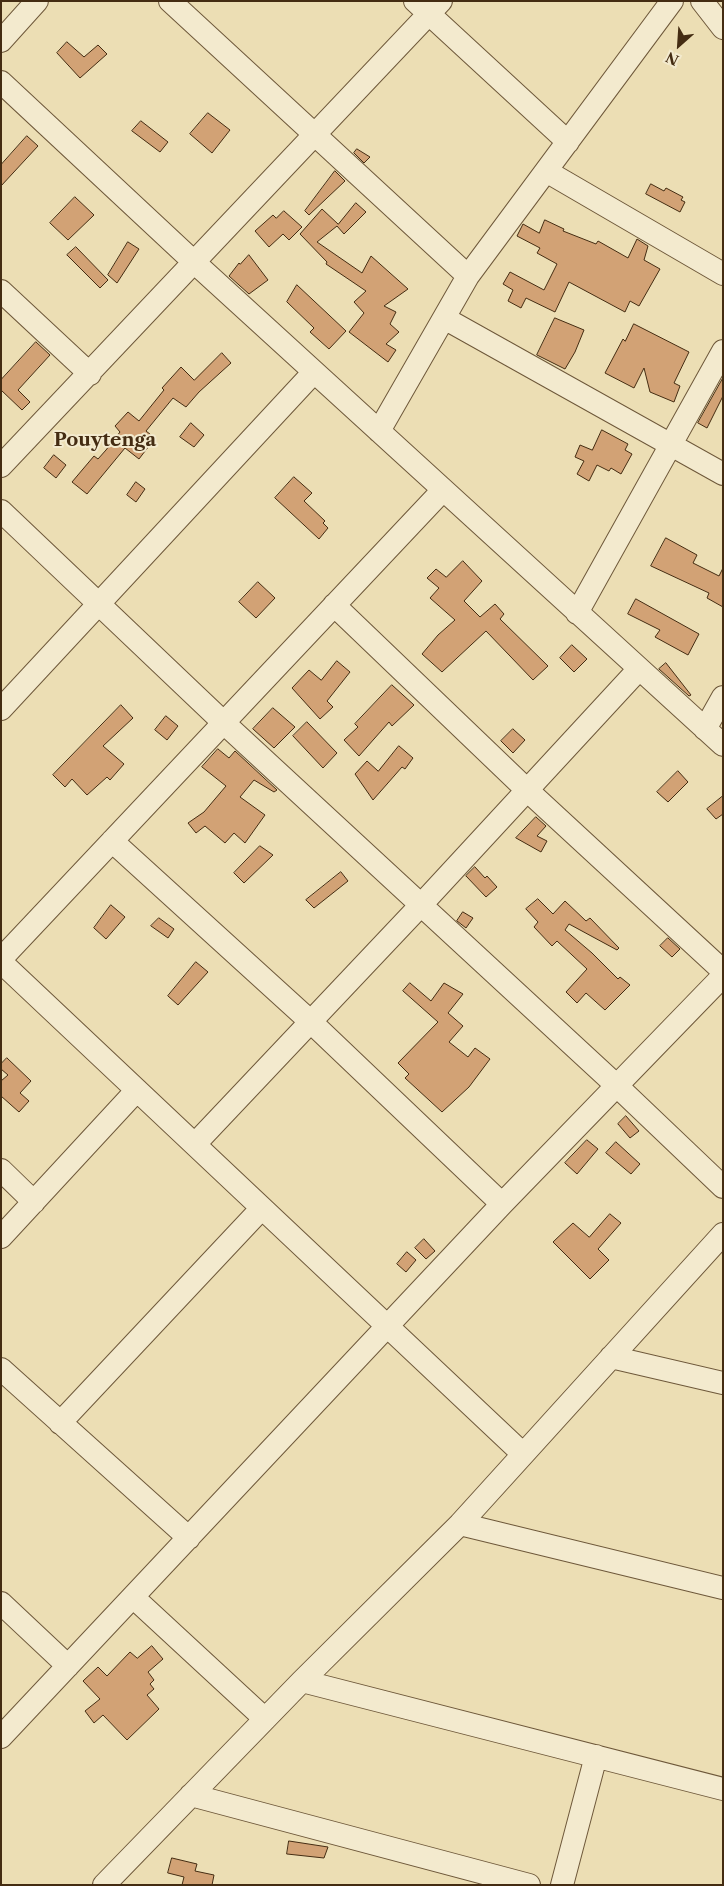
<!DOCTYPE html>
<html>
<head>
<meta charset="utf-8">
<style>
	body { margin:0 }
	#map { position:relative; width:724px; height:1886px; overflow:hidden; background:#ecdeb4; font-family:"Libre Caslon Text",serif }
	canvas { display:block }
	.frame { position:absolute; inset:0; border:2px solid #442c12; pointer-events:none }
	.north { position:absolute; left:654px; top:20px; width:50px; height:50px; -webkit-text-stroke:4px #f3eace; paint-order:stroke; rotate:206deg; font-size:14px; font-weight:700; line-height:20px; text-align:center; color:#442c12 }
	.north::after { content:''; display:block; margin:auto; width:18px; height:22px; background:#442c12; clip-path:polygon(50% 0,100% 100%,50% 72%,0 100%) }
</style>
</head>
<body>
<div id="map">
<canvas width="724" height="1886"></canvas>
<div class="frame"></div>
<div class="north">N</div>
</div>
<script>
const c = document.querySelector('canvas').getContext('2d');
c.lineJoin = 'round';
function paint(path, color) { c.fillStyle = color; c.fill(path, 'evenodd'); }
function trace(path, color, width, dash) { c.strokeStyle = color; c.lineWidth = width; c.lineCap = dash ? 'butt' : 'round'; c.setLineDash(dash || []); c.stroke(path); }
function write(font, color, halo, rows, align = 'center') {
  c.font = font + ' "Libre Caslon Text",serif'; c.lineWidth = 4; c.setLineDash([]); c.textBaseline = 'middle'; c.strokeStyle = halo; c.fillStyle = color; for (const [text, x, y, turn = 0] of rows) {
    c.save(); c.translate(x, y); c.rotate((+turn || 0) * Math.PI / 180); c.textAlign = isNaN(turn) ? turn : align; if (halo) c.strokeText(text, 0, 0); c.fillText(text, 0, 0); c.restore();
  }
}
const building = new Path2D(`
	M 67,42 L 84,57 L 98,45 L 107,54 L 80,78 L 57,53 Z
	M 208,113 L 230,130 L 212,153 L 190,134 Z
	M 141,121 L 168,142 L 160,152 L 132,131 Z
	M 27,136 L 38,146 L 1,186 L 1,165 Z
	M 357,149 L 370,157 L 364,163 L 354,153 Z
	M 335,171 L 345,181 L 309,215 L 305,211 Z
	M 651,184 L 664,191 L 666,188 L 683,197 L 681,200 L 685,202 L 680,212 L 646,194 Z
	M 75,197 L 94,215 L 68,240 L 50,223 Z
	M 356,203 L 366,212 L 344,234 L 337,226 L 317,242 L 362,273 L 371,256 L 408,289 L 384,306 L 396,312 L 390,324 L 399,332 L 386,344 L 396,350 L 388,362 L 349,332 L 364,313 L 354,302 L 366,291 L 326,264 L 327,262 L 300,234 L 322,209 L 338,224 Z
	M 284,211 L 302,227 L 289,240 L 283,234 L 269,247 L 255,231 L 273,215 L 276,218 Z
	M 545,220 L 564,229 L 563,231 L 596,244 L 598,241 L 628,258 L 637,239 L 648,246 L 644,260 L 660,269 L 639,306 L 630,301 L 625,312 L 569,282 L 555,312 L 526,298 L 521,308 L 508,301 L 513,290 L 503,284 L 510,272 L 544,290 L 557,264 L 537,253 L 540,248 L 517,236 L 523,224 L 539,233 Z
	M 128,242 L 139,249 L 117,283 L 108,275 Z
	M 76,247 L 108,280 L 100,288 L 67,255 Z
	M 249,255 L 268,280 L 249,294 L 229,276 L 239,263 L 240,264 Z
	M 297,285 L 346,331 L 329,349 L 310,332 L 314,328 L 287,302 Z
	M 555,318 L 584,330 L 575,352 L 565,369 L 537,355 Z
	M 634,324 L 689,352 L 674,383 L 680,386 L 674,402 L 650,392 L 644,368 L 634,388 L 605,373 L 623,339 L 625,341 Z
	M 36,342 L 50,355 L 18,390 L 30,402 L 22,410 L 1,390 L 1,380 Z
	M 222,353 L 231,363 L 199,392 L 186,407 L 173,398 L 146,431 L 155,438 L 139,459 L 125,448 L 87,494 L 72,482 L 94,456 L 98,459 L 106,450 L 120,432 L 115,426 L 128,412 L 139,421 L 164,390 L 162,388 L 181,367 L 194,380 Z
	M 723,378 L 723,396 L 707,428 L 698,423 Z
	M 191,423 L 204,435 L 194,447 L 180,437 Z
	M 602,430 L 628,444 L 625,450 L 632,454 L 621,474 L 611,468 L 609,471 L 597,465 L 589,481 L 577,474 L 584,461 L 575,457 L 580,445 L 592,450 Z
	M 54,455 L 66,465 L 56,478 L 44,468 Z
	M 294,477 L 312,493 L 304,501 L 325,521 L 323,523 L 328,528 L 319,539 L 275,498 Z
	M 136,482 L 145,489 L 136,502 L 127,495 Z
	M 666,538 L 697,555 L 693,563 L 719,576 L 723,568 L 723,607 L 707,598 L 709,593 L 651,566 Z
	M 463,561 L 482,581 L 464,601 L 480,617 L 495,604 L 504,614 L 500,619 L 548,666 L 533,680 L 486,631 L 442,672 L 422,654 L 438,635 L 455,620 L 430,598 L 439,588 L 427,578 L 436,569 L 446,577 Z
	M 258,582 L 275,598 L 256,618 L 239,602 Z
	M 636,599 L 699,634 L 688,655 L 655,637 L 660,630 L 628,614 Z
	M 572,645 L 587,659 L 574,672 L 560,658 Z
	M 337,661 L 350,672 L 327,701 L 333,707 L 320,719 L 292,688 L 309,670 L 321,680 Z
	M 666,663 L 691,695 L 689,696 L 659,669 Z
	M 392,685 L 414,705 L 392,726 L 389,722 L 359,756 L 344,740 L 358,727 L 355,724 Z
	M 121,705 L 133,718 L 103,746 L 124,764 L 110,780 L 107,777 L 87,795 L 72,779 L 65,787 L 53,775 Z
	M 273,708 L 295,727 L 274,748 L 253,729 Z
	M 166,716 L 178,726 L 167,740 L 155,730 Z
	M 307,722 L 337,753 L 323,768 L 293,736 Z
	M 513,729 L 525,740 L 513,753 L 501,741 Z
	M 399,746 L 413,758 L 405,769 L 402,767 L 373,800 L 355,774 L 367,761 L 378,771 Z
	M 218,749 L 229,758 L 235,751 L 277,790 L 274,792 L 254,780 L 240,797 L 265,815 L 245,843 L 234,833 L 225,843 L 205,826 L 196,833 L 188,823 L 204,812 L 226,786 L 202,767 Z
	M 678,771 L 688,782 L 668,802 L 657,792 Z
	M 723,796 L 723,814 L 716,819 L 707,809 Z
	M 536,817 L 546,826 L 537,836 L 547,841 L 541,852 L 516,838 Z
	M 260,846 L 273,855 L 244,883 L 234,873 Z
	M 475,867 L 485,878 L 487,876 L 497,887 L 486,897 L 466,876 Z
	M 341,872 L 348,881 L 314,908 L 306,900 Z
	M 538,899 L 553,914 L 565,901 L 586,921 L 590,918 L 619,948 L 617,950 L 569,924 L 565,930 L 592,953 L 618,979 L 620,977 L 630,985 L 605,1010 L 586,993 L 577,1003 L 566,992 L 587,969 L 557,941 L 552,946 L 534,927 L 538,922 L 526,909 Z
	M 111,905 L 125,917 L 106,939 L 94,928 Z
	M 463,912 L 473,918 L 466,928 L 457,921 Z
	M 159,918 L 174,929 L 168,938 L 151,926 Z
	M 668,938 L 680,949 L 672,957 L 660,946 Z
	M 196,962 L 208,972 L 178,1005 L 168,996 Z
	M 410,983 L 431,1001 L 444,983 L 463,994 L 448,1013 L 463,1026 L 449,1042 L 468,1057 L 475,1048 L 490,1059 L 469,1087 L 442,1112 L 405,1078 L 409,1074 L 398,1063 L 438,1022 L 403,991 Z
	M 7,1058 L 31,1081 L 20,1093 L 29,1101 L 19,1112 L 1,1096 L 1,1081 L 8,1075 L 1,1069 L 1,1064 Z
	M 626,1116 L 639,1131 L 630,1138 L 618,1124 Z
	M 587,1140 L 598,1149 L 577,1174 L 565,1163 Z
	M 616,1142 L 640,1164 L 631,1174 L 606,1153 Z
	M 610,1214 L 621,1223 L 598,1249 L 609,1260 L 590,1279 L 553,1242 L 573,1223 L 589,1237 Z
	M 424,1239 L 435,1251 L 426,1259 L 415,1248 Z
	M 407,1252 L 416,1260 L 406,1272 L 397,1264 Z
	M 152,1646 L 163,1659 L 148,1672 L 154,1680 L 150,1684 L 154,1689 L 147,1695 L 159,1709 L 127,1740 L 103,1715 L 94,1723 L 85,1711 L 100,1699 L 83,1681 L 98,1667 L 107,1676 L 130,1652 L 137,1658 Z
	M 289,1841 L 328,1847 L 324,1858 L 287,1854 Z
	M 172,1858 L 197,1864 L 195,1871 L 214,1875 L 212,1885 L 182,1885 L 184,1877 L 168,1873 Z`);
paint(building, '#d2a275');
trace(building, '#442c12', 1);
const minor = new Path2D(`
	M 170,1 L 468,276
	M 415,1 L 568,142
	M 702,1 L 723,28
	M 1,41 L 37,1
	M 1,82 L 195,263 L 723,745
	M 546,171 L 723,274
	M 1,291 L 90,374
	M 444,318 L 723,474
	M 379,431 L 468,276 L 672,1
	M 1,466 L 441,1
	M 1,511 L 224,723 L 617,1086 L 723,1187
	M 334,605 L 527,790 L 723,971
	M 577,613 L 723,351
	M 1,709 L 314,372
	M 705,729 L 723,697
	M 112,841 L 311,1022 L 502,1204
	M 1,959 L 443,490
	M 1,962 L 523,1454
	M 195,1144 L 420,906 L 639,669
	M 1,1170 L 34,1202
	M 1,1237 L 137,1090
	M 611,1357 L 723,1383
	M 1,1369 L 189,1538
	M 60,1423 L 262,1208
	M 460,1524 L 723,1588
	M 133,1597 L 265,1719
	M 1,1603 L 68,1666
	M 302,1681 L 723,1789
	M 1,1737 L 502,1204 L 723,976
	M 191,1795 L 529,1885
	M 104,1885 L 302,1681 L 460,1524 L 723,1234
	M 562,1885 L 596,1756`);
trace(minor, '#6e583a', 24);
trace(minor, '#f3eace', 22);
write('bold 19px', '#442c12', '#f3eace', [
	["Pouytenga",105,441]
]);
</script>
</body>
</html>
